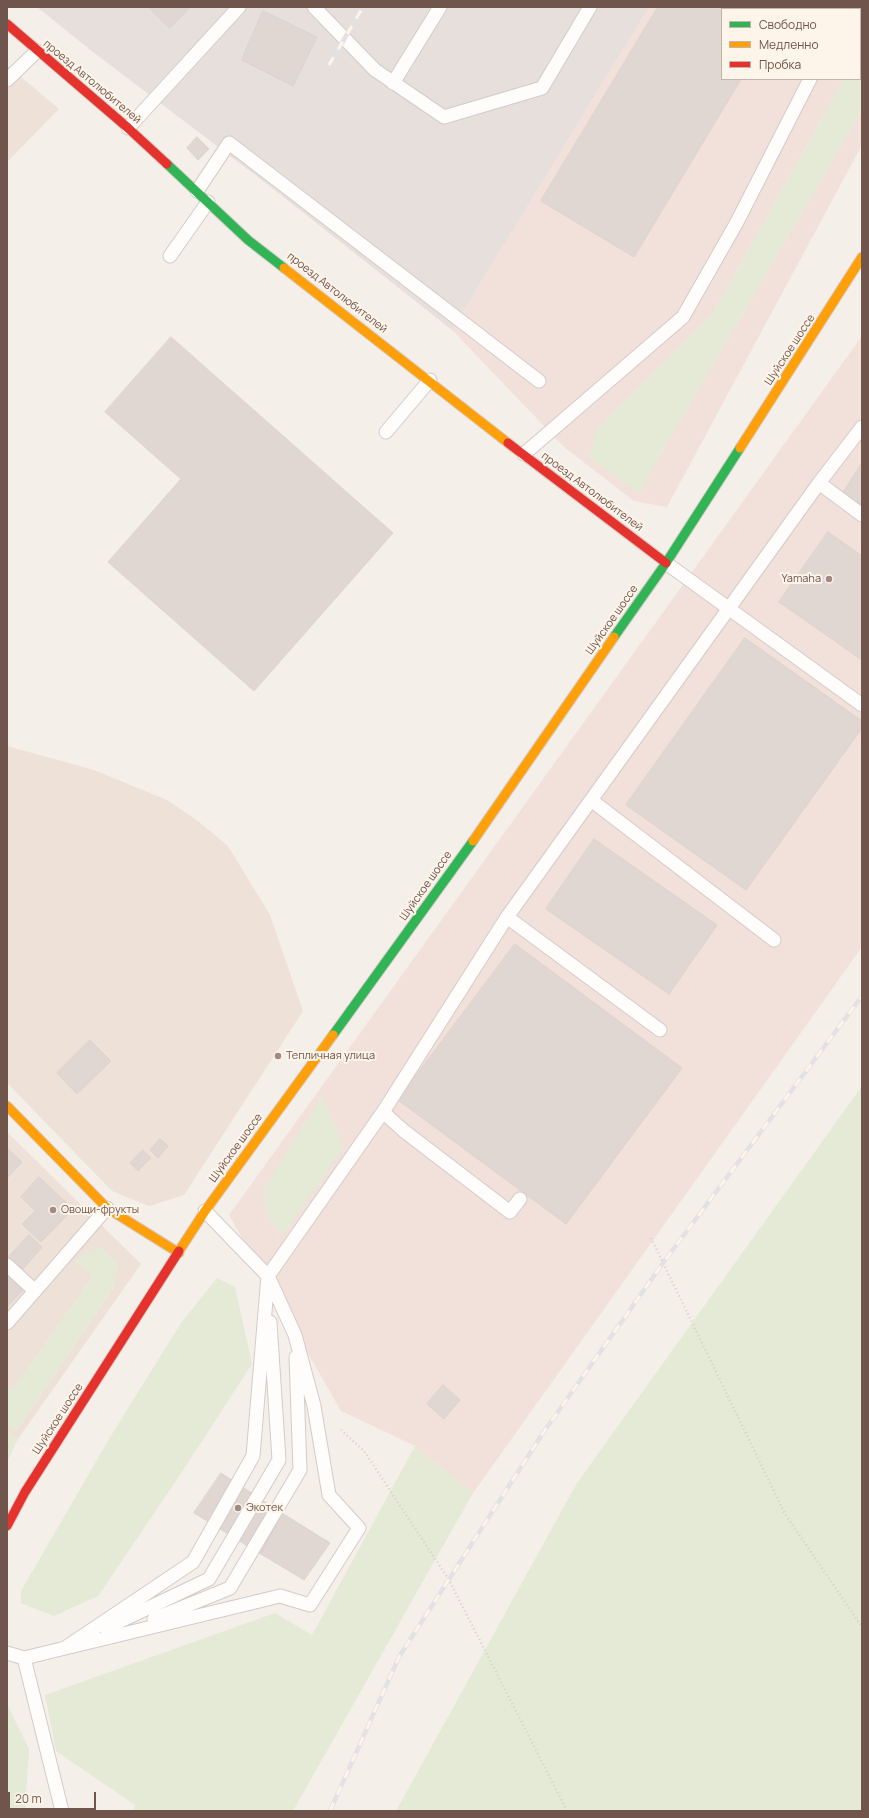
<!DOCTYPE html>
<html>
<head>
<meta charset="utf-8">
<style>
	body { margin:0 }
	#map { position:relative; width:869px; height:1818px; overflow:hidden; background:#f5efea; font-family:Manrope,sans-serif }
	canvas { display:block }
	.frame { position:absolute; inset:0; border:8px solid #70554c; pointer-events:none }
	.legend { position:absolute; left:721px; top:8px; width:140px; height:72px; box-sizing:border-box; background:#fdf4ea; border:1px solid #c5b4ab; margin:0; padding:5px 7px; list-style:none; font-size:12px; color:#70554c }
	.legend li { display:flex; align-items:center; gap:8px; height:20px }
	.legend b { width:20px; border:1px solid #c5b4ab }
	.scale { position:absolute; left:8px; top:1792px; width:88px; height:18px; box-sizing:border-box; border:2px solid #70554c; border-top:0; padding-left:5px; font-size:12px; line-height:14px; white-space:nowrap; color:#70554c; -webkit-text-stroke:3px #fdf4ea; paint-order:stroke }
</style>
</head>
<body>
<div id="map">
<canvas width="869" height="1818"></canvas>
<div class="frame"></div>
<ul class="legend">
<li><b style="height:5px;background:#30b455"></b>Свободно</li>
<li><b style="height:5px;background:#ff9f0a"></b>Медленно</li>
<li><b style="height:5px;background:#e5322d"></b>Пробка</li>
</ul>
<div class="scale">20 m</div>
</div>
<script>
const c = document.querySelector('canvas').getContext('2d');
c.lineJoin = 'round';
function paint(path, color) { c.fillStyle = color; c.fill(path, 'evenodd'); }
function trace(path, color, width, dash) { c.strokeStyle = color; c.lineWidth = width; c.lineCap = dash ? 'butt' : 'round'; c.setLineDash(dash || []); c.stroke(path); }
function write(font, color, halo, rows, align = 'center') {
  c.font = font + ' Manrope,sans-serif'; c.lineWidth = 4; c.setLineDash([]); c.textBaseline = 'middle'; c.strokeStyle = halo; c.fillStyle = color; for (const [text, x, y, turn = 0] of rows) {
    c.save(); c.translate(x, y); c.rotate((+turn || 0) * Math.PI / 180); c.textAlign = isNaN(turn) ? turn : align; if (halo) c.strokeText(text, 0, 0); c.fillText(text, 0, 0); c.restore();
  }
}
paint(new Path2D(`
	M 7,65 L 59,109 L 7,162 Z
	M 7,746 L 94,770 L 167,800 L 198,821 L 228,846 L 270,915 L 303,1011 L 184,1195 L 149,1206 L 112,1191 L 7,1083 Z
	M 7,1132 L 141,1264 L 18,1439 L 7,1431 L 7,1424 L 16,1431 L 115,1285 L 75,1261 L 93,1276 L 13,1390 L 7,1386 Z`), '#eee1d8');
paint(new Path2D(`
	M 649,7 L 862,7 L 862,48 L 860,51 L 860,9 L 722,9 L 722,79 L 844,79 L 713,313 L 597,428 L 640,493 L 654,465 L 862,110 L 862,145 L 667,507 L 634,501 L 564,447 L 452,330 Z
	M 862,336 L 862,947 L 473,1493 L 415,1446 L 341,1411 L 229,1215 Z`), '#f2e1db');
paint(new Path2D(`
	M 37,7 L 649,7 L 452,330 L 267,184 L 93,52 Z`), '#e7dfdb');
paint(new Path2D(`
	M 862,48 L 862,110 L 654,465 L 640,493 L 589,458 L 597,428 L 713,313 L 844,79 L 860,79 L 860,51 Z
	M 862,1086 L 862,1811 L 396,1811 L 577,1483 Z
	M 322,1096 L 344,1147 L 283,1235 L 266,1214 L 264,1188 Z
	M 101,1247 L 118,1262 L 115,1285 L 16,1431 L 7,1424 L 7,1386 L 13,1390 L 93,1276 L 74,1261 Z
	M 217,1278 L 235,1287 L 252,1364 L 180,1475 L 98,1596 L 54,1616 L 21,1603 L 21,1591 L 112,1434 L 181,1323 Z
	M 7,1431 L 18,1439 L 7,1462 Z
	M 415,1446 L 473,1493 L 293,1811 L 133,1811 L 135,1805 L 56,1751 L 45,1695 L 275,1613 L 312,1635 Z
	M 7,1704 L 29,1749 L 25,1811 L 7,1811 Z`), '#e4ead6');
const building = new Path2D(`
	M 149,7 L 190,7 L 170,28 Z
	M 658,7 L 785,7 L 783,9 L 722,9 L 722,79 L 741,79 L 634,257 L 541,201 Z
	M 263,11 L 317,37 L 293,86 L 242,60 Z
	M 197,137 L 209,149 L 198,160 L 187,148 Z
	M 171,337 L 393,533 L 254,691 L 108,562 L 181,479 L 105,412 Z
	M 862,463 L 862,505 L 843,493 Z
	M 828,532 L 862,556 L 862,660 L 779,602 Z
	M 745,638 L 862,721 L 862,728 L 746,890 L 626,805 Z
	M 594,839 L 717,925 L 669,994 L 546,909 Z
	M 515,944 L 682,1068 L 566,1224 L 398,1100 Z
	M 90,1040 L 111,1061 L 77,1094 L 57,1073 Z
	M 160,1139 L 168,1146 L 158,1158 L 150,1150 Z
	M 7,1148 L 22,1162 L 7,1178 Z
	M 143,1150 L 151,1158 L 138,1171 L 130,1163 Z
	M 39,1177 L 73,1209 L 41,1242 L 22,1224 L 35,1211 L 21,1197 Z
	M 29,1235 L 42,1247 L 23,1269 L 9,1257 Z
	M 7,1275 L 23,1290 L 7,1307 Z
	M 443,1385 L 460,1400 L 444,1419 L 427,1404 Z
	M 221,1473 L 282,1513 L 261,1554 L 194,1513 Z
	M 282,1513 L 330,1543 L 304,1580 L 261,1554 Z`);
paint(building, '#e1d7d2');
trace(building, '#ddd2cd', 1);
const lane = new Path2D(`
	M 314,7 L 375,70 L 444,117 L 542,88 L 590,7
	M 845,9 L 846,7
	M 7,80 L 37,51
	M 393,83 L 440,7
	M 128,128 L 239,7
	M 197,191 L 229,143 L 539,381
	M 170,256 L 208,202
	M 386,432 L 430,380
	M 524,454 L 683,317 L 737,222 L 810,79
	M 819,483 L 862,515
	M 666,563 L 862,705
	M 591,800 L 774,940
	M 507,917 L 660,1030
	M 383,1112 L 404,1131 L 510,1212 L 520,1199
	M 7,1265 L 35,1291
	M 7,1323 L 107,1208
	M 154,1619 L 230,1588 L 300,1470 L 296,1357
	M 106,1628 L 209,1579 L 279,1460 L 270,1322
	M 65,1648 L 193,1562 L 253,1456 L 268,1276 L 383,1112 L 507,917 L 819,483 L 862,427
	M 7,1653 L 24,1658 L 280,1596 L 310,1605 L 359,1528 L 329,1495 L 314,1406 L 295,1335 L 268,1276 L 205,1211
	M 24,1658 L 62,1811`);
const fast = new Path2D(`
	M 167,164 L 248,240 L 284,268
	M 614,637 L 666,563 L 740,448
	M 333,1035 L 473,841`);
const slow = new Path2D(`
	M 284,268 L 508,443
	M 740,448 L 862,257
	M 473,841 L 614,637
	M 7,1106 L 107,1208 L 179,1253
	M 179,1251 L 205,1211 L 333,1035`);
const jam = new Path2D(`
	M 7,24 L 128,128 L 167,164
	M 508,443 L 666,563
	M 7,1526 L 25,1492 L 179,1251`);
trace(lane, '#d4cbc7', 15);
trace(fast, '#d4cbc6', 11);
trace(slow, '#d4cbc6', 11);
trace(jam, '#d4cbc6', 11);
trace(new Path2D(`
	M 651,1238 L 785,1514 L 862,1627
	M 341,1430 L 364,1451 L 449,1580 L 567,1811`), '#d7cecb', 2.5, [1, 3]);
trace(lane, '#fefdfc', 13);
trace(fast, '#30b455', 9);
trace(slow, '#ff9f0a', 9);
trace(jam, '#e5322d', 9);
const rail = new Path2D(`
	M 329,65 L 363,7
	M 330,1811 L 399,1657 L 543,1433 L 663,1263 L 862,996`);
trace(rail, '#e4e1e4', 4.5);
trace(rail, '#fdf4ea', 3, [9]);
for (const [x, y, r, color] of [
	[829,579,4,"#9f8b83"],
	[278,1056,4,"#9f8b83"],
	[53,1210,4,"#9f8b83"],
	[238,1508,4,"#9f8b83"]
]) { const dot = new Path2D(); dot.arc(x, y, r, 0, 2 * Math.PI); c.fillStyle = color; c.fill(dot); trace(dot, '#fdf4ea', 1.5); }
write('11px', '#70554c', '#fdf4ea', [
	["проезд Автолюбителей",92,82,40],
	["проезд Автолюбителей",337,293,38],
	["Шуйское шоссе",790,350,-57],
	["проезд Автолюбителей",592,492,37],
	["Шуйское шоссе",612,620,-55],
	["Шуйское шоссе",426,886,-55],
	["Шуйское шоссе",236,1148,-54],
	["Шуйское шоссе",58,1419,-57]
]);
write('11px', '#70554c', '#fdf4ea', [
	["Yamaha",821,579,"right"],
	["Тепличная улица",286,1056],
	["Овощи-фрукты",61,1210],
	["Экотек",246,1508]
], 'left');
</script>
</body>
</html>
